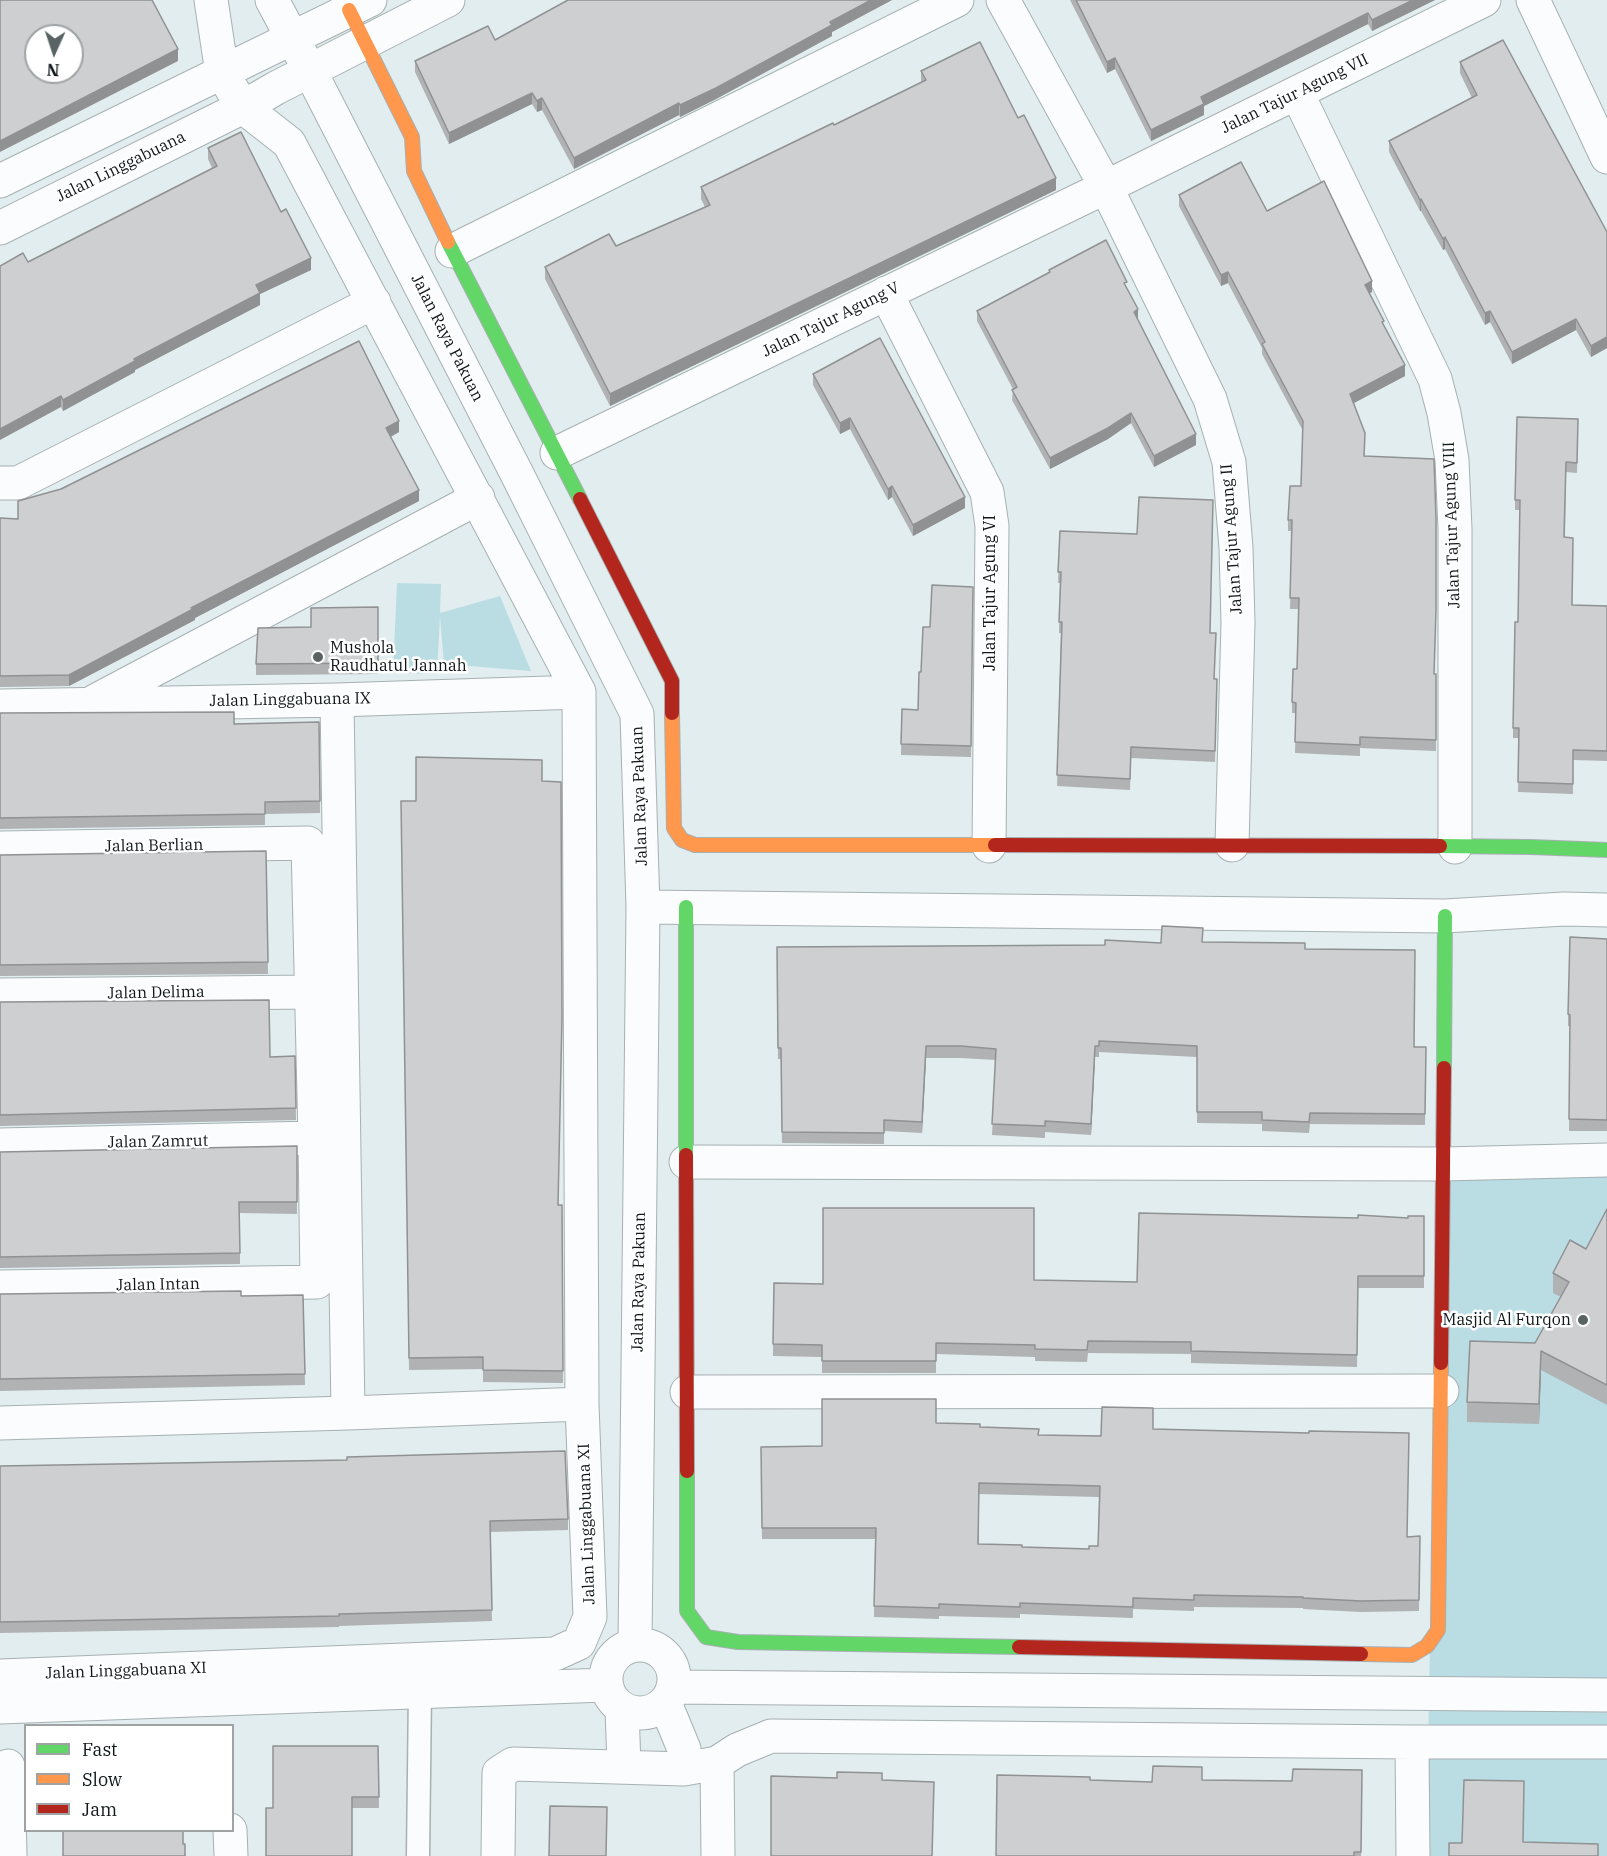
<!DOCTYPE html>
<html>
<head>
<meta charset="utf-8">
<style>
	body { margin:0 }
	#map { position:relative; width:1607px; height:1856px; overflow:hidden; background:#e1edef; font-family:"IBM Plex Serif",serif }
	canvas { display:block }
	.legend { position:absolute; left:24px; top:1724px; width:210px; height:108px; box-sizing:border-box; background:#fff; border:2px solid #9fa3a3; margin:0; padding:8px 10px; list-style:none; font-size:18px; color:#101819 }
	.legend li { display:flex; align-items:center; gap:12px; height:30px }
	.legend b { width:30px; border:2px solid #9fa3a3 }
	.north { position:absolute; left:24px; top:24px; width:60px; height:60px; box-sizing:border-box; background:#fff; border:2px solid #9fa3a3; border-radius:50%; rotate:183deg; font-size:16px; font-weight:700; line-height:24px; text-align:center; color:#101819 }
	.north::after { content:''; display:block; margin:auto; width:21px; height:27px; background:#596364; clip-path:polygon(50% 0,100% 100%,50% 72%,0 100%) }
</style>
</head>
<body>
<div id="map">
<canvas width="1607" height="1856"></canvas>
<ul class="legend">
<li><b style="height:8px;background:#63d668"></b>Fast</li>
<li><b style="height:8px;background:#ff974d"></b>Slow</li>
<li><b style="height:8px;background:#b3261e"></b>Jam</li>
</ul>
<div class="north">N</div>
</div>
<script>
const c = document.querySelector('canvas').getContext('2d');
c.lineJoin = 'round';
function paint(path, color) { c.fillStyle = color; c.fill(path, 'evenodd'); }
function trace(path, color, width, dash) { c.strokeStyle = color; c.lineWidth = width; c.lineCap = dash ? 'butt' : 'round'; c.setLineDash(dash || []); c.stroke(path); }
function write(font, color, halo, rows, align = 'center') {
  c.font = font + ' "IBM Plex Serif",serif'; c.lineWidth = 5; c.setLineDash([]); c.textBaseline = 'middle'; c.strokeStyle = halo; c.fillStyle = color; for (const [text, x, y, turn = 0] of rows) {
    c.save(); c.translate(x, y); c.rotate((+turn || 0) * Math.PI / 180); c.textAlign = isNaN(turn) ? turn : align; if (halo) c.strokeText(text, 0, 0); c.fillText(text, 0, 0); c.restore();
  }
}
paint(new Path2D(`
	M 397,583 L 441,584 L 440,613 L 500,596 L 531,671 L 444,664 L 440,616 L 437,674 L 393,673 Z
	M 1607,1157 L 1607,1856 L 1426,1856 L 1439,1158 Z`), '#b9dde3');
const lane = new Path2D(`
	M 418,1856 L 420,1691`);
const street = new Path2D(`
	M 211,0 L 222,73 L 243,107 L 289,143 L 579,692 L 582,1404
	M 272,0 L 310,71 L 516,472 L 637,714 L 643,907 L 635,1645
	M 1003,0 L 1106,187 L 1210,399 L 1229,462 L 1236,548 L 1238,623 L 1232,845
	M 1533,0 L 1607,157
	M 1297,93 L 1435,379 L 1444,413 L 1452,460 L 1455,529 L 1455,847
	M 0,181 L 370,0
	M 0,228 L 243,107 L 276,88 L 448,0
	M 452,251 L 957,0
	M 886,293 L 987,492 L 992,526 L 989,846
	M 557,453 L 1106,187 L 1484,0
	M 0,483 L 18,483 L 374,302
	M 337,700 L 348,1413
	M 95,701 L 478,498
	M 0,706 L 337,700 L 579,692
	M 0,848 L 308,843 L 315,1138 L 317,1282 L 0,1287
	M 643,907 L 1445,916 L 1564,909 L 1607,910
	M 0,995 L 312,992
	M 0,1145 L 315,1138
	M 686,1162 L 1444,1164 L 1607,1160
	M 687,1392 L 1442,1391
	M 0,1423 L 348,1413 L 582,1404 L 590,1617 L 579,1643 L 555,1654 L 0,1676
	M606 1679a34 34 0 1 1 68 0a34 34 0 1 1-68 0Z
	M 674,1687 L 1607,1695
	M 665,1703 L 684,1749 L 684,1769
	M 0,1707 L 605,1685
	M 622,1709 L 624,1766
	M 1412,1742 L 1413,1856
	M 717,1763 L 718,1856
	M 8,1766 L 10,1856
	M 230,1830 L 231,1856
	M 498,1856 L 499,1773 L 513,1764 L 684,1769 L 717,1763 L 737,1750 L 771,1736 L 1412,1742 L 1607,1742`);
const fast = new Path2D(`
	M 448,242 L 580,499
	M 1440,846 L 1531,847 L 1607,850
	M 686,907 L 686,1155
	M 1444,1068 L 1445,916
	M 687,1471 L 687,1611 L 706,1637 L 738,1642 L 1019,1647`);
const slow = new Path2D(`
	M 349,10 L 412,137 L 414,171 L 448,242
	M 672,713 L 674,828 L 682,840 L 695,845 L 995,845
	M 1361,1654 L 1412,1655 L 1427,1646 L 1438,1630 L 1441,1363`);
const jam = new Path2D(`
	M 580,499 L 672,681 L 672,713
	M 995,845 L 1440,846
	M 686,1155 L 687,1471
	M 1441,1363 L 1444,1068
	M 1019,1647 L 1361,1654`);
trace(lane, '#a7b0b2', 25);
trace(street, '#a7b0b2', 35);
trace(fast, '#a7b0b2', 16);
trace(slow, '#a7b0b2', 16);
trace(jam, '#a7b0b2', 16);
trace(lane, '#fafcfd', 22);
trace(street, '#fafcfd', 33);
trace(fast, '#63d668', 14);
trace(slow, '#ff974d', 14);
trace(jam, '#b3261e', 14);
paint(new Path2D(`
	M 568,0 L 892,0 L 832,32 L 832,36 L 716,99 L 680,117 L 679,115 L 574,169 L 542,110 L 537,112 L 532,104 L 449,144 L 415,72 L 415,61 L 495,40 Z
	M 1070,0 L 1435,0 L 1372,31 L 1368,24 L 1204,106 L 1204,115 L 1151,141 L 1115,69 L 1107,73 Z
	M 1460,62 L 1607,232 L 1607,348 L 1591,357 L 1576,330 L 1512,364 L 1490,322 L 1485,325 L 1445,249 L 1443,250 L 1421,211 L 1420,211 L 1389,152 L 1389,141 L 1472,98 L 1460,73 Z
	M 921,71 L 1056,190 L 610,406 L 545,279 L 545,267 L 616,246 L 705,207 L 701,199 L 701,187 L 834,125 L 921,82 Z
	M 208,148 L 311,270 L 260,294 L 260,305 L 135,370 L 135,372 L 63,411 L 61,407 L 28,262 L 212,168 L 208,159 Z
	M 1179,195 L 1267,211 L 1372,292 L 1370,293 L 1384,326 L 1405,376 L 1354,403 L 1365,456 L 1434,674 L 1436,674 L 1436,751 L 1360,748 L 1360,756 L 1295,753 L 1296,713 L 1292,713 L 1292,702 L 1297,669 L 1299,609 L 1290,609 L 1292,531 L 1288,531 L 1288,520 L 1301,486 L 1303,431 L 1262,354 L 1262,348 L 1228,283 L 1221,286 L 1179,206 Z
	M 1049,270 L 1127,289 L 1138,320 L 1196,445 L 1154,467 L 1131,423 L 1108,439 L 1050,469 L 1012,400 L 1013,389 L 977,321 L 977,311 L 1049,272 Z
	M 813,374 L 965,508 L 913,536 L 892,497 L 888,500 L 850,429 L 840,434 L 813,385 Z
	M 1578,419 L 1577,473 L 1566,472 L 1565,537 L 1572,605 L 1607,606 L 1607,761 L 1573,760 L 1573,794 L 1518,792 L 1519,738 L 1513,738 L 1513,728 L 1518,622 L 1520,510 L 1515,510 L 1515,500 Z
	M 399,432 L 391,437 L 419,501 L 195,618 L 195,620 L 69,686 L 0,687 L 0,518 L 18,519 Z
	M 1060,531 L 1210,633 L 1215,679 L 1217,679 L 1215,762 L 1131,758 L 1130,790 L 1057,786 L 1061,633 L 1059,633 L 1060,583 L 1058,583 Z
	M 973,587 L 971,757 L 901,755 L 902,709 L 918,710 L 921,672 L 930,627 Z
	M 378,607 L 378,674 L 256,675 L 256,664 L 311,627 Z
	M 0,713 L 234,724 L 319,722 L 320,813 L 265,814 L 265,825 L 0,829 Z
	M 542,781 L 558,1205 L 562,1205 L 563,1383 L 483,1382 L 483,1369 L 409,1370 L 401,801 L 416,801 Z
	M 266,851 L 268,974 L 0,976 L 0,855 Z
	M 1607,939 L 1607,1131 L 1569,1131 L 1570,1026 L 1568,1026 L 1568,1014 Z
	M 1203,942 L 1305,949 L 1414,1047 L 1426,1047 L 1425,1125 L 1310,1124 L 1309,1133 L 1262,1131 L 1262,1124 L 1197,1123 L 1197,1057 L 1099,1052 L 1099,1057 L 1095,1057 L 1091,1135 L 1045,1132 L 1045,1138 L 992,1135 L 996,1060 L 961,1058 L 926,1058 L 922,1133 L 884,1131 L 884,1144 L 782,1143 L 781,1059 L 778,1059 L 777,947 L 1105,945 Z
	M 0,1002 L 270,1057 L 295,1056 L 296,1120 L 0,1126 Z
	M 297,1146 L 297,1214 L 240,1213 L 240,1264 L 0,1268 L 0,1152 Z
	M 1607,1209 L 1607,1405 L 1541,1370 L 1539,1424 L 1467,1422 L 1467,1402 L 1535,1343 L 1561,1297 L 1553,1293 L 1553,1273 L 1586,1249 Z
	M 1424,1216 L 1424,1288 L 1358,1288 L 1357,1367 L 1191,1363 L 1191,1354 L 1088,1353 L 1087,1362 L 1035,1361 L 1035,1357 L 936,1354 L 936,1373 L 822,1373 L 822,1357 L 773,1356 L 773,1344 L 823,1284 L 1034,1280 L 1137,1282 L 1358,1218 L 1408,1218 Z
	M 0,1294 L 241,1296 L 303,1295 L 305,1385 L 0,1391 Z
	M 936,1423 L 1039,1435 L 1101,1436 L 1153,1429 L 1407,1537 L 1420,1536 L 1419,1611 L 1361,1612 L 1303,1609 L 1303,1608 L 1194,1607 L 1194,1611 L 1133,1609 L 1133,1618 L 1020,1614 L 1020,1618 L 939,1616 L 939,1619 L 874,1617 L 875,1539 L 762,1539 L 761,1447 L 822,1446 ZM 979,1494 L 1099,1497 L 1098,1546 L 1089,1549 L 1022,1547 L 979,1544 Z
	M 0,1466 L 568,1519 L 568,1530 L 490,1532 L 492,1621 L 339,1626 L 339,1627 L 0,1633 Z
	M 378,1746 L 379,1808 L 273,1808 Z
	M 1362,1770 L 1361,1856 L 996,1856 L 1090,1780 L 1152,1782 L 1202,1780 L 1292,1781 Z`), '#b0b2b4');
paint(new Path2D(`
	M 871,0 L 892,0 L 832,32 L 832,36 L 716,99 L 680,117 L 680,105 Z
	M 1413,0 L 1435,0 L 1372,31 L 1372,20 Z
	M 1368,13 L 1368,24 L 1204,106 L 1204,115 L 1151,141 L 1151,130 L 1201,97 Z
	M 178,49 L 178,61 L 0,152 L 0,141 Z
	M 1115,58 L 1115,69 L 1107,73 L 1107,62 Z
	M 532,93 L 532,104 L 449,144 L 449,133 Z
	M 542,98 L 542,110 L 537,112 L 537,101 Z
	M 679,103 L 679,115 L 574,169 L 574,158 Z
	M 1056,178 L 1056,190 L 610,406 L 610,394 Z
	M 1421,199 L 1421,211 L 1420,211 L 1420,200 Z
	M 1445,237 L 1445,249 L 1443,250 L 1443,239 Z
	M 311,258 L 311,270 L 260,294 L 260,305 L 135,370 L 135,372 L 63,411 L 63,400 L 134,359 L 256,285 Z
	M 1228,272 L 1228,283 L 1221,286 L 1221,275 Z
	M 1372,281 L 1372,292 L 1365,296 L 1365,285 Z
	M 1138,309 L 1138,320 L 1134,312 Z
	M 1490,311 L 1490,322 L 1485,325 L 1485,313 Z
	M 1576,319 L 1576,330 L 1512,364 L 1512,352 Z
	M 1607,337 L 1607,348 L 1591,357 L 1591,346 Z
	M 1405,365 L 1405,376 L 1350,405 L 1350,394 Z
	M 61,396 L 61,407 L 0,440 L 0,429 Z
	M 1131,413 L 1131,423 L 1108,439 L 1050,469 L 1050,458 Z
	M 850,418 L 850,429 L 840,434 L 840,423 Z
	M 399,421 L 399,432 L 386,439 L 386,428 Z
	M 1196,434 L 1196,445 L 1154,467 L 1154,456 Z
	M 892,486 L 892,497 L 888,500 L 888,489 Z
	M 419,490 L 419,501 L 195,618 L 195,620 L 69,686 L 69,675 L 191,608 Z
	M 965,497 L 965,508 L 913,536 L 913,525 Z
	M 926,1046 L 926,1058 L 922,1133 L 922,1122 Z
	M 1095,1046 L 1095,1057 L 1091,1135 L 1091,1124 Z
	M 1541,1351 L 1541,1370 L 1539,1424 L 1539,1404 Z`), '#909192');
const building = new Path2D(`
	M 0,0 L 152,0 L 178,49 L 0,141 ZM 36,36 L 72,36 L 72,72 L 36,72 Z
	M 568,0 L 871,0 L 830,22 L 832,25 L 716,88 L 680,105 L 679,103 L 574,158 L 542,98 L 537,101 L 532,93 L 449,133 L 415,61 L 488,26 L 495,40 Z
	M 1076,0 L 1413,0 L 1372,20 L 1368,13 L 1201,97 L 1204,104 L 1151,130 L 1115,58 L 1107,62 Z
	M 1503,40 L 1607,232 L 1607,337 L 1591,346 L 1576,319 L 1512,352 L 1490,311 L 1485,313 L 1445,237 L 1443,239 L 1421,199 L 1420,200 L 1389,141 L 1477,95 L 1460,62 Z
	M 980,42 L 1018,118 L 1024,115 L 1056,178 L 610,394 L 545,267 L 609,234 L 616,246 L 710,205 L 701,187 L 833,123 L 834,125 L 926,80 L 921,71 Z
	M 241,132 L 281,212 L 286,209 L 311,258 L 256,285 L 260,293 L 134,359 L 135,361 L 63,400 L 61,396 L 0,429 L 0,266 L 23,253 L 28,262 L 217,166 L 208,148 Z
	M 1241,162 L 1267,211 L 1324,181 L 1372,281 L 1365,285 L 1384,321 L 1382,322 L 1405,365 L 1350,394 L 1365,433 L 1364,456 L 1434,459 L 1436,519 L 1436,610 L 1434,674 L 1436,674 L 1436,740 L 1360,737 L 1360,745 L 1295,742 L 1296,703 L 1292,702 L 1293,669 L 1297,669 L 1299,598 L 1290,598 L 1292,520 L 1288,520 L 1290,486 L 1301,486 L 1303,421 L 1262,344 L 1265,342 L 1228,272 L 1221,275 L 1179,195 Z
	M 1106,240 L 1127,282 L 1124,283 L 1138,309 L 1134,312 L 1196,434 L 1154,456 L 1131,413 L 1108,428 L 1050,458 L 1012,390 L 1017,387 L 977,311 L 1050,272 L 1049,270 Z
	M 880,338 L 965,497 L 913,525 L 892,486 L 888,489 L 850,418 L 840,423 L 813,374 Z
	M 359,341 L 399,421 L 386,428 L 419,490 L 191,608 L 195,608 L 69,675 L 0,676 L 0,518 L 18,519 L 18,501 L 61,489 Z
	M 1517,417 L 1578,419 L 1577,463 L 1566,462 L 1564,537 L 1573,538 L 1572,605 L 1607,606 L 1607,751 L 1573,750 L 1573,784 L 1518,782 L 1519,728 L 1513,728 L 1515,622 L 1518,622 L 1520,500 L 1515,500 Z
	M 1139,497 L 1213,500 L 1210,633 L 1216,633 L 1214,679 L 1217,679 L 1215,751 L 1131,747 L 1130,779 L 1057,775 L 1062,622 L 1059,622 L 1061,572 L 1058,572 L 1060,531 L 1137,534 Z
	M 932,585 L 973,587 L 971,746 L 901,744 L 902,709 L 918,710 L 919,672 L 921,672 L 923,627 L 930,627 Z
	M 378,607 L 378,663 L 256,664 L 258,628 L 311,627 L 311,608 Z
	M 234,712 L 234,724 L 319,722 L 320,801 L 265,802 L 265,814 L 0,818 L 0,713 Z
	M 416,757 L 542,760 L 542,781 L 561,782 L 562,1018 L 558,1205 L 562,1205 L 563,1371 L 483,1370 L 483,1357 L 409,1358 L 401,801 L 416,801 Z
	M 266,851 L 268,962 L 0,965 L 0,855 Z
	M 1162,926 L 1203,928 L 1202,942 L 1305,943 L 1305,949 L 1415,950 L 1414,1047 L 1426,1047 L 1425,1114 L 1310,1113 L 1309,1122 L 1262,1120 L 1262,1112 L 1197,1112 L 1197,1046 L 1099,1041 L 1099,1046 L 1095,1046 L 1091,1124 L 1045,1121 L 1045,1126 L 992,1124 L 996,1049 L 961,1046 L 926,1046 L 922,1122 L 884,1120 L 884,1133 L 782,1132 L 781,1048 L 778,1048 L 777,947 L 1105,945 L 1105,940 L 1161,943 Z
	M 1570,937 L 1607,939 L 1607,1120 L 1569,1119 L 1570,1015 L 1568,1014 Z
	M 269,1000 L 270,1057 L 295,1056 L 296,1108 L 0,1115 L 0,1002 Z
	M 297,1146 L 297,1202 L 239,1202 L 240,1253 L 0,1257 L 0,1152 Z
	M 823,1208 L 1034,1208 L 1034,1280 L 1137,1282 L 1139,1213 L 1358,1218 L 1358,1215 L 1408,1218 L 1408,1216 L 1424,1216 L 1424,1276 L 1358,1276 L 1357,1355 L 1191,1351 L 1191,1342 L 1088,1341 L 1087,1350 L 1035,1349 L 1035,1345 L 936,1343 L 936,1361 L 822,1361 L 822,1345 L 773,1344 L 774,1283 L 823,1284 Z
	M 1607,1209 L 1607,1385 L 1541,1351 L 1539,1404 L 1467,1402 L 1470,1341 L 1535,1343 L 1569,1282 L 1553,1273 L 1570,1240 L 1586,1249 Z
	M 241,1291 L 241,1296 L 303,1295 L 305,1374 L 0,1379 L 0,1294 Z
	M 822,1399 L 936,1399 L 936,1423 L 980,1424 L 980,1427 L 1039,1429 L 1038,1435 L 1101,1436 L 1102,1407 L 1153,1408 L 1153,1429 L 1309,1433 L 1309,1431 L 1409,1433 L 1407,1537 L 1420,1536 L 1419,1600 L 1361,1601 L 1303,1598 L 1303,1597 L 1194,1595 L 1194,1600 L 1133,1598 L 1133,1607 L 1020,1603 L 1020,1607 L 939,1604 L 939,1608 L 874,1606 L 876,1528 L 762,1528 L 761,1447 L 822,1446 ZM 979,1483 L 1100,1486 L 1098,1546 L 1089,1546 L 1089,1549 L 1022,1547 L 1022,1545 L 978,1544 Z
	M 565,1451 L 568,1519 L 490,1521 L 492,1610 L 339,1614 L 339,1616 L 0,1622 L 0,1466 L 347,1460 L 347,1457 Z
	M 273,1746 L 378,1746 L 379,1797 L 352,1797 L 352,1856 L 266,1856 L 266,1808 L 273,1808 Z
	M 1153,1766 L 1202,1767 L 1202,1780 L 1292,1781 L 1293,1769 L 1362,1770 L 1361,1852 L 1354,1852 L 1354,1856 L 996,1856 L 997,1775 L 1090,1777 L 1090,1780 L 1152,1782 Z
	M 837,1772 L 882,1773 L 882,1780 L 934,1782 L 932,1856 L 771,1856 L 771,1776 L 837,1778 Z
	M 1464,1780 L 1524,1781 L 1523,1842 L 1598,1844 L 1598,1856 L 1449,1856 L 1449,1843 L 1462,1843 Z
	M 550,1806 L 607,1807 L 606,1856 L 549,1856 Z
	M 63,1830 L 183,1830 L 183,1844 L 185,1844 L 185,1856 L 63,1856 Z`);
paint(building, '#cdcfd1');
trace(building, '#909192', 1.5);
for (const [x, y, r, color] of [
	[318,657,6,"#596364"],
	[1583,1320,6,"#596364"]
]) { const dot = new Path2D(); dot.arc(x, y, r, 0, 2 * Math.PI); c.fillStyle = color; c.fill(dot); trace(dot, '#fff', 2); }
write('16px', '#101819', '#fff', [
	["Jalan Tajur Agung VII",1295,94,-26],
	["Jalan Linggabuana",121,167,-26],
	["Jalan Tajur Agung V",831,320,-26],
	["Jalan Raya Pakuan",447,338,63],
	["Jalan Tajur Agung VIII",1452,525,-92],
	["Jalan Tajur Agung II",1232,539,-94],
	["Jalan Tajur Agung VI",990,593,-90],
	["Jalan Linggabuana IX",290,700,-1],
	["Jalan Raya Pakuan",640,796,-92],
	["Jalan Berlian",154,846,-1],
	["Jalan Delima",156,993,-1],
	["Jalan Zamrut",158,1142,-1],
	["Jalan Raya Pakuan",639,1282,-89],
	["Jalan Intan",158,1285,-1],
	["Jalan Linggabuana XI",587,1524,-92],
	["Jalan Linggabuana XI",126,1671,-2]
]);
write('16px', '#101819', '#fff', [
	["Mushola",330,648],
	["Raudhatul Jannah",330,666],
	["Masjid Al Furqon",1571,1320,"right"]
], 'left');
</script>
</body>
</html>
